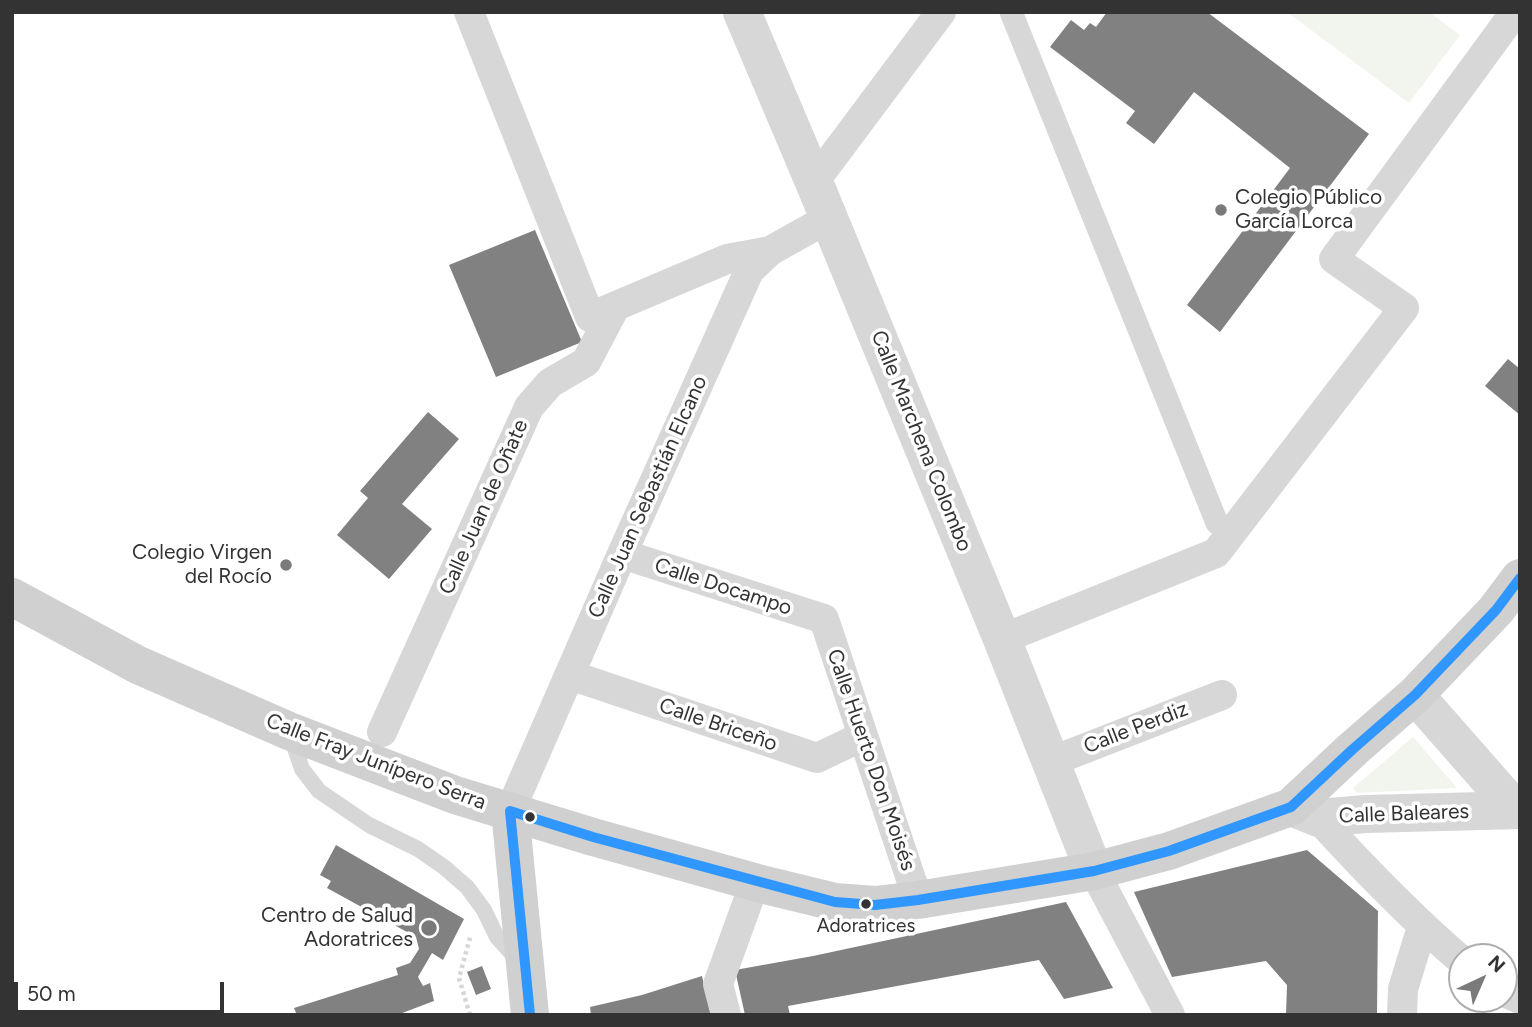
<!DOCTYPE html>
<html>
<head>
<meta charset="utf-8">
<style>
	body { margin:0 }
	#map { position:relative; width:1532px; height:1027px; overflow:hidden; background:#fff; font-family:Figtree,sans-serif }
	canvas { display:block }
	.frame { position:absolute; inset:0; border:14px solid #333; pointer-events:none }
	.north { position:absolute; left:1448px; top:943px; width:70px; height:70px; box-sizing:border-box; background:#fff; border:2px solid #adadad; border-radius:50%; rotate:44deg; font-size:19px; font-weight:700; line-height:28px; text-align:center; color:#333 }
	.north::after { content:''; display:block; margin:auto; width:24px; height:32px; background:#7a7a7a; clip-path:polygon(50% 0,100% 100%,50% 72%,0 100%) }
	.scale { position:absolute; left:14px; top:982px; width:210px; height:32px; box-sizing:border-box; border:4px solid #333; border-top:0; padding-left:9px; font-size:21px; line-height:24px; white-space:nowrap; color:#333; -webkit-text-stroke:5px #fff; paint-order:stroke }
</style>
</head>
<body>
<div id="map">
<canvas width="1532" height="1027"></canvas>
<div class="frame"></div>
<div class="north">N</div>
<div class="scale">50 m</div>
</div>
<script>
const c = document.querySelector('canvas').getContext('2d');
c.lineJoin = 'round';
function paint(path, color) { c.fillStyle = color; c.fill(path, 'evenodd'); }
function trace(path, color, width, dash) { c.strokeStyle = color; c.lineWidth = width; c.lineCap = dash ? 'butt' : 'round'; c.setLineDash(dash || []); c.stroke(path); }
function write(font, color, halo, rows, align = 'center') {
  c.font = font + ' Figtree,sans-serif'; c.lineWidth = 7; c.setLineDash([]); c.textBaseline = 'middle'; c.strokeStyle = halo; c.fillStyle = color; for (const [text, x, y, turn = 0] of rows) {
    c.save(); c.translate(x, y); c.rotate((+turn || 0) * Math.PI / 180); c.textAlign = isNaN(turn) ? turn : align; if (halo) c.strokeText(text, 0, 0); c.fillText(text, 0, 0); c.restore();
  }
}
paint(new Path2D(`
	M 1287,12 L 1429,12 L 1460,35 L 1409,103 Z
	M 1413,737 L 1457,788 L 1357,793 L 1353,788 Z`), '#f1f5ed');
paint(new Path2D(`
	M 1107,12 L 1207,12 L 1369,134 L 1220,332 L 1187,305 L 1290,168 L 1194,92 L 1154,144 L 1126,123 L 1135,111 L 1050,47 L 1071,20 L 1084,30 L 1090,23 L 1096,27 Z
	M 535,230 L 582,342 L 496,377 L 449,265 Z
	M 1508,359 L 1520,369 L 1520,415 L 1485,386 Z
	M 428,412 L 459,439 L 402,504 L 432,529 L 389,579 L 337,535 L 368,498 L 360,491 Z
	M 336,845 L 464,919 L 443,960 L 432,953 L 418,977 L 423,986 L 430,983 L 434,1001 L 397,1015 L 297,1015 L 294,1008 L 398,975 L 396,968 L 410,963 L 419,949 L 416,937 L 327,888 L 331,881 L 320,875 Z
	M 1307,850 L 1378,911 L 1377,1015 L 1286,1015 L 1287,985 L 1266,961 L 1172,977 L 1134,892 Z
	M 1066,902 L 1113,988 L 1064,999 L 1039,960 L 788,1006 L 790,1015 L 745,1015 L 735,970 L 813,956 Z
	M 482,966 L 491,989 L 476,995 L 467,972 Z
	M 702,976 L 711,1015 L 591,1015 L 590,1007 L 642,995 Z`), '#818181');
trace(new Path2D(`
	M 470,1015 L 459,978 L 471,934`), '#d6d6d6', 4.5, [3.5, 3.5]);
trace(new Path2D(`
	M 291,737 L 302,769 L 319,791 L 369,825 L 418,849 L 444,867 L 467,887 L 484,910 L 497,937 L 517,959`), '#d7d7d7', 16);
trace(new Path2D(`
	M 1011,12 L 1217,523`), '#d7d7d7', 23);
trace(new Path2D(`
	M 469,12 L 590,317 L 727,259 L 770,251
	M 814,182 L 941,12
	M 622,554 L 824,619 L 918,900
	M 1002,639 L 1216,553 L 1404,308 L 1334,259 L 1515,12
	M 570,675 L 817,758 L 863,736
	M 382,732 L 529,407 L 550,383 L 586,362 L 615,307
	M 1050,762 L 1222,695
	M 510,811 L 622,554 L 749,271 L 770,251 L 829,218
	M 1318,818 C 1364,869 1410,916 1462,961
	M 1094,871 L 1170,1015
	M 1504,992 L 1520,999
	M 726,1015 L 718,984 L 755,882
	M 1402,1015 L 1403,989 L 1422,927`), '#d7d7d7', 30);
trace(new Path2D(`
	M 742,12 L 814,182 L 1002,639 L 1094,871
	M 1415,695 L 1516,810
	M 1291,807 L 1318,818 L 1366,814 L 1520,810`), '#d7d7d7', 38);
trace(new Path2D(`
	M 12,597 L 138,665 L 289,731 L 455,795 L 593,837 L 765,885 L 835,902 L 875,905 L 918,900 L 1094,871 L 1169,851 L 1291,807 L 1353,749 L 1415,695 L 1496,610 L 1520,578
	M 510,811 L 530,1015`), '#d0d0d0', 38);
trace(new Path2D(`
	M 530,1015 L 510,811 L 593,837 L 835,902 L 875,905 L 918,900 L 1094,871 L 1169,851 L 1291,807 L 1353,749 L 1415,695 L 1496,610 L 1520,578`), '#2f97ff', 10);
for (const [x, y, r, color] of [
	[1221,210,7,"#7a7a7a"],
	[286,565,7,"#7a7a7a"],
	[530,817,6,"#333"],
	[866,904,6,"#333"],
	[429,928,9,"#7a7a7a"]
]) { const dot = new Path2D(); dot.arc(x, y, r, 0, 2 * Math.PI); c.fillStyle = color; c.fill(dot); trace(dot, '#fff', 2.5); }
write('19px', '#333', '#fff', [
	["Adoratrices",866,926]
]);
write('21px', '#333', '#fff', [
	["Colegio Público",1235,198,"left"],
	["García Lorca",1235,222,"left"],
	["Colegio Virgen",272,553],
	["del Rocío",272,577],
	["Centro de Salud",413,916],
	["Adoratrices",413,940]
], 'right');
write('21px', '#333', '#fff', [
	["Calle Marchena Colombo",921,441,68],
	["Calle Juan Sebastián Elcano",648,497,-66],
	["Calle Juan de Oñate",484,507,-66],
	["Calle Docampo",723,587,18],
	["Calle Briceño",718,725,19],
	["Calle Perdiz",1136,728,-21],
	["Calle Huerto Don Moisés",871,760,71],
	["Calle Fray Junípero Serra",376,762,21],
	["Calle Baleares",1404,814,-2]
]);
</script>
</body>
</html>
